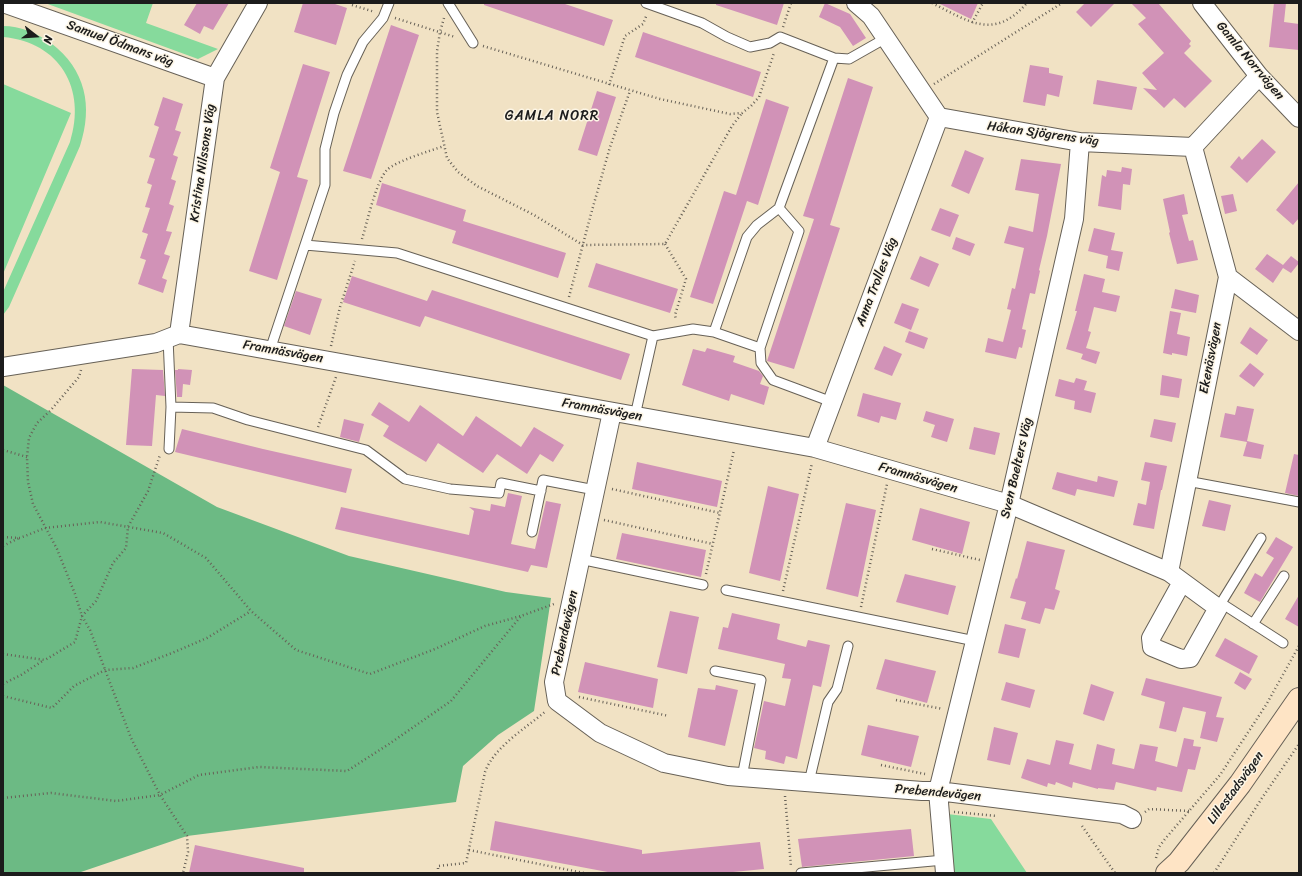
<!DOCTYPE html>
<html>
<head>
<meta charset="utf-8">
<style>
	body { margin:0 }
	#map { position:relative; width:1302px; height:876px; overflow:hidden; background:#f1e2c4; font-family:Sriracha,sans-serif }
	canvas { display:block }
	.frame { position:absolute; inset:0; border:4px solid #1c1c1c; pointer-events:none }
	.north { position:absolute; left:16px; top:16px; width:40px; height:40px; -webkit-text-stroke:3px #fcf5e5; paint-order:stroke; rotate:107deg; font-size:11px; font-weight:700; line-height:16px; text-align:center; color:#1c1c1c }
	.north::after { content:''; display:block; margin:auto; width:14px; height:18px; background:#1c1c1c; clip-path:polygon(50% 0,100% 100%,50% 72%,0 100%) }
</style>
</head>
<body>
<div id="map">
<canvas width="1302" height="876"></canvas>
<div class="frame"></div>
<div class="north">N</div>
</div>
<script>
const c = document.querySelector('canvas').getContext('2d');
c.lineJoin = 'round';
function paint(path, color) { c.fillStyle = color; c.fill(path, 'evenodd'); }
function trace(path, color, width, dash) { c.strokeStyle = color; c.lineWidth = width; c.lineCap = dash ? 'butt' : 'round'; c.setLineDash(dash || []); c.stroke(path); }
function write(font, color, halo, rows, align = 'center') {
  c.font = font + ' Sriracha,sans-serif'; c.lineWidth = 3; c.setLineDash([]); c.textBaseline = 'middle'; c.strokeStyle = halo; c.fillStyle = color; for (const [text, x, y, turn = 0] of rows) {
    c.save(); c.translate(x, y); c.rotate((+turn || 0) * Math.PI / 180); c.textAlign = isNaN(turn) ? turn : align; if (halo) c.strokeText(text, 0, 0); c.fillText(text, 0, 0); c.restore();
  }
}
paint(new Path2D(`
	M 45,3 L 153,3 L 146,23 L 218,49 L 198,59 Z
	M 3,26 C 20,26 37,33 51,43 C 86,70 93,106 80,146 L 9,307 L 3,315 L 3,292 L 70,142 C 87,89 60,42 3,37 Z
	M 3,84 L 71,113 L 3,274 Z
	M 947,814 L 991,819 L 1027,873 L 951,873 Z`), '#86da9c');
paint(new Path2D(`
	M 3,385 L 217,507 L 349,556 L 506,592 L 551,598 L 534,711 L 498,735 L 463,766 L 456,802 L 187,836 L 78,873 L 3,873 Z`), '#6cba84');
paint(new Path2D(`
	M 197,3 L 229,3 L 213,30 L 204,26 L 200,34 L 184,25 Z
	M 303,3 L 332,3 L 347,8 L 336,45 L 294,32 Z
	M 484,3 L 562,3 L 613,20 L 604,46 L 484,5 Z
	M 716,3 L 784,3 L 777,25 L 716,5 Z
	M 825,3 L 850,14 L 866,38 L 853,46 L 840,27 L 819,17 Z
	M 938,3 L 978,3 L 971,19 Z
	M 1085,3 L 1115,3 L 1091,27 L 1076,12 Z
	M 1131,3 L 1158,3 L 1191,41 L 1189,44 L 1191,46 L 1184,53 L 1212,81 L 1185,108 L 1174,98 L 1164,108 L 1143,88 L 1157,90 L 1142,73 L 1164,53 L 1138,24 L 1146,18 Z
	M 1274,3 L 1286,3 L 1284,22 L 1299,24 L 1299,50 L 1269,47 Z
	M 391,25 L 419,35 L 371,179 L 343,171 Z
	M 643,32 L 761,72 L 753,97 L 635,57 Z
	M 303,64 L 330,72 L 297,177 L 308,180 L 277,280 L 249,271 L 280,172 L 270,168 Z
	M 1030,65 L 1049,68 L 1049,73 L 1063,76 L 1059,97 L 1047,94 L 1045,106 L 1023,102 Z
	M 848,78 L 873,87 L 830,225 L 840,228 L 794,369 L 767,361 L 814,219 L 803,216 Z
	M 1097,80 L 1137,87 L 1132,110 L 1093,104 Z
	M 597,91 L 616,97 L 597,156 L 578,150 Z
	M 163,97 L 183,104 L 175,130 L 181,132 L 173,155 L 178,157 L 171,179 L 176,181 L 169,204 L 174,206 L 166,231 L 172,232 L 164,254 L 170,256 L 162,278 L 167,280 L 163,293 L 138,284 L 146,260 L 140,258 L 148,234 L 142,232 L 150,208 L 145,207 L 152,185 L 147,183 L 155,159 L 149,157 L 159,127 L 154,125 Z
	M 766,99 L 789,107 L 758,205 L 747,201 L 713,304 L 690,297 L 724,191 L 736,195 Z
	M 1262,139 L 1276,152 L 1247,183 L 1230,167 L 1239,156 L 1242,160 Z
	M 965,150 L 984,158 L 969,194 L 951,186 Z
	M 1021,159 L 1061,164 L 1047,236 L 1039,270 L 1040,271 L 1035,294 L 1030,293 L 1022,329 L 1026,330 L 1022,348 L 1019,347 L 1016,359 L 985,352 L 988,338 L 1003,342 L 1011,310 L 1007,309 L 1012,288 L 1015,289 L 1024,248 L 1004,243 L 1009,226 L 1033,232 L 1039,194 L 1015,190 Z
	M 1122,167 L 1132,169 L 1130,185 L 1123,184 L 1121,210 L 1098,206 L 1102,175 L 1106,177 L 1107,170 L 1121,172 Z
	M 1299,182 L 1299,218 L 1293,225 L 1276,210 Z
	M 382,183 L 466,210 L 463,221 L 566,253 L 558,278 L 452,243 L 456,231 L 376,205 Z
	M 1184,194 L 1188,214 L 1182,215 L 1189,241 L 1193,240 L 1198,260 L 1177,264 L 1169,233 L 1170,232 L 1163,199 Z
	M 1233,194 L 1237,211 L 1225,214 L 1221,196 Z
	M 940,208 L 959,215 L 950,237 L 931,230 Z
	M 1094,228 L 1115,233 L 1111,250 L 1123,252 L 1119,271 L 1106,268 L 1108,256 L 1088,251 Z
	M 956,237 L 975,244 L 970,256 L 952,249 Z
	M 1267,254 L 1283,265 L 1291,256 L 1299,262 L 1299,263 L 1291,273 L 1283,268 L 1273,283 L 1255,269 Z
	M 920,256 L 939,264 L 929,287 L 910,279 Z
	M 596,263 L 678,289 L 670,313 L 588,287 Z
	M 1084,274 L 1105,279 L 1102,292 L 1120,296 L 1116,312 L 1094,307 L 1088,331 L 1091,332 L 1086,348 L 1100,352 L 1096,364 L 1081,359 L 1083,354 L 1066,349 L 1077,311 L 1075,311 Z
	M 352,276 L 427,301 L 432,290 L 630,354 L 621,380 L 425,316 L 420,327 L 343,302 Z
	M 1175,289 L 1199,295 L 1196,313 L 1171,308 Z
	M 296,291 L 322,299 L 310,335 L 284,326 Z
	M 902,303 L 919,309 L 911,330 L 894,323 Z
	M 1170,311 L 1181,313 L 1177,334 L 1190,337 L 1187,356 L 1172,353 L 1172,355 L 1163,353 Z
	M 1250,327 L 1268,340 L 1257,355 L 1240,343 Z
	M 909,331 L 928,338 L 924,349 L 905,342 Z
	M 884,346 L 902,354 L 892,376 L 874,369 Z
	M 707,348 L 735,356 L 733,362 L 759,371 L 763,376 L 760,384 L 769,387 L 764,405 L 731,394 L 729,401 L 682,385 L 693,349 L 705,352 Z
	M 1250,363 L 1264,374 L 1254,387 L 1239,376 Z
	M 132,369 L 163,370 L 165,396 L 156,395 L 152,446 L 126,445 Z
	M 178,369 L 192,370 L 190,385 L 183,384 L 182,397 L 177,397 L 175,370 L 178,370 Z
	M 1162,375 L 1182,379 L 1179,398 L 1160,395 Z
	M 1076,378 L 1087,381 L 1084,390 L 1096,393 L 1091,413 L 1074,409 L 1075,401 L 1055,396 L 1059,379 L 1074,383 Z
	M 863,393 L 901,403 L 896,420 L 881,416 L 879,423 L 857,416 Z
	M 379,402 L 409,422 L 420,405 L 463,436 L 476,416 L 521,447 L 534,427 L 564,445 L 553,462 L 540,454 L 527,474 L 497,454 L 483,473 L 438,443 L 426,462 L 383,436 L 389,426 L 371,415 Z
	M 1237,406 L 1254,409 L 1247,441 L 1264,445 L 1261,459 L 1243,456 L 1247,442 L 1220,437 L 1225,413 L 1235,415 Z
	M 926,411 L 954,419 L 947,442 L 931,437 L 935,425 L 923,421 Z
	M 344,419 L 364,424 L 359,442 L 340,437 Z
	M 1154,419 L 1176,423 L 1172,442 L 1150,437 Z
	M 974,427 L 1000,433 L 995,455 L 969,449 Z
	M 182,429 L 263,449 L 352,469 L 346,493 L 175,452 Z
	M 1294,454 L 1299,455 L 1299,496 L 1285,493 Z
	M 637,462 L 722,481 L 717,507 L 632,489 Z
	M 1145,462 L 1167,466 L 1162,490 L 1161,490 L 1154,529 L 1133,525 L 1138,503 L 1146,505 L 1150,482 L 1141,480 Z
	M 1057,472 L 1097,482 L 1098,476 L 1118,481 L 1114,497 L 1077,489 L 1075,496 L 1052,489 Z
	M 768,486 L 799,494 L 780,581 L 749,573 Z
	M 508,493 L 522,496 L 511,544 L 535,549 L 546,501 L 561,504 L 547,568 L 531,565 L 528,572 L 335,529 L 341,507 L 469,535 L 474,511 L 469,507 L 490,511 L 491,504 L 505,507 Z
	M 1209,500 L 1231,505 L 1225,531 L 1202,526 Z
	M 846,503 L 876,510 L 858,597 L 826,589 Z
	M 920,508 L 970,522 L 962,554 L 912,540 Z
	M 622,533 L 706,550 L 701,577 L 616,559 Z
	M 1276,537 L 1293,547 L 1260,602 L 1244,593 L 1255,573 L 1262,577 L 1274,558 L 1266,553 Z
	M 1027,541 L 1065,550 L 1055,589 L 1060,591 L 1054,610 L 1045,608 L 1040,624 L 1021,619 L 1026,602 L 1010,598 L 1016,578 L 1017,579 Z
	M 905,574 L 956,586 L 948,615 L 896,602 Z
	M 1299,595 L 1299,627 L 1285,619 Z
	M 670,611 L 699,617 L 687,674 L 657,667 Z
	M 732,613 L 780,624 L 777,639 L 779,640 L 806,647 L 808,640 L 830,645 L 821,687 L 813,685 L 797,759 L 786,756 L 784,764 L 765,759 L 766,751 L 754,748 L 764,701 L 785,706 L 791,679 L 782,678 L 785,664 L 718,649 L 723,627 L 728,628 Z
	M 1005,624 L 1026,629 L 1019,658 L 998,653 Z
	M 1225,638 L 1258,656 L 1249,674 L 1215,656 Z
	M 885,659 L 936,671 L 927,703 L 876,689 Z
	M 585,662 L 658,679 L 653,708 L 578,692 Z
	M 1240,672 L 1252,679 L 1245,690 L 1234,683 Z
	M 1146,678 L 1222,697 L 1216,717 L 1224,718 L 1217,742 L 1200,738 L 1206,712 L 1183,707 L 1176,732 L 1159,728 L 1165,702 L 1141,695 Z
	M 1006,682 L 1035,690 L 1030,708 L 1001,700 Z
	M 1091,684 L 1114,692 L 1104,721 L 1083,714 Z
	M 716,685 L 738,690 L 725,746 L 688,737 L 698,688 L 715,690 Z
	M 868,725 L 919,736 L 911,767 L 861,755 Z
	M 994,727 L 1018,733 L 1010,765 L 987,760 Z
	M 1184,738 L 1194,740 L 1193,746 L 1201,747 L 1195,770 L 1188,769 L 1182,792 L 1157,787 L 1156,791 L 1116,782 L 1114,790 L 1098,788 L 1098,789 L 1073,782 L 1072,788 L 1056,782 L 1055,785 L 1048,783 L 1047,787 L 1021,778 L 1027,759 L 1050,765 L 1056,740 L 1074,744 L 1069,764 L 1091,770 L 1097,744 L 1115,749 L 1112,764 L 1134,769 L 1140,744 L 1158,747 L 1155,761 L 1177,767 Z
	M 495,821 L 642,850 L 642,854 L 760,842 L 764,869 L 723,873 L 613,873 L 490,850 Z
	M 911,829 L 914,856 L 802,867 L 798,839 Z
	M 195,845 L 304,868 L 304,873 L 189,873 Z`), '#d192b7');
const lane = new Path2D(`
	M 448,3 L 473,43
	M 646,3 L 702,23 L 727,37 L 750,47 L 770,43 L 780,37 L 834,58 L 849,59 L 886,38
	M 305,245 L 397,253 L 653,336 L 693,329 L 714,332 L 760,348
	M 714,332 L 747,237 L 757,225 L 779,208
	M 168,338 L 171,407 L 169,449
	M 270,350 L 325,185 L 325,149 L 334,113 L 347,75 L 363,42 L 383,18 L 389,3
	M 832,402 L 773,380 L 761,363 L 760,348 L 799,231 L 779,208 L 834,58
	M 171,407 L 213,408 L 248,420 L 366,450 L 405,479 L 450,489 L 499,493 L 501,483 L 541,491
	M 635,416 L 653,336
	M 1187,481 L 1299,502
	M 532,532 L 543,480 L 595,490
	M 580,559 L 703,585
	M 726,590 L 975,641
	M 1221,603 L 1283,643
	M 1218,608 L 1261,538
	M 1253,624 L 1284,576
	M 715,671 L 761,680 L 742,777
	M 809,782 L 828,702 L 837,689 L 848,646
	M 801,873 L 944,860`);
const street = new Path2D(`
	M 3,3 L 215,78
	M 856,3 L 871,16 L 939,117 L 1080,142 L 1193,147 L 1259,76
	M 1202,3 L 1259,76 L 1299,118
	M 1228,277 L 1299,331
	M 179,334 L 215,78 L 258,3
	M 3,367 L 156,343 L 179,334 L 815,448 L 1009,504 L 1169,572 L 1218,608 L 1190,658 L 1181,659 L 1152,647 L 1151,638 L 1182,582
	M 612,412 L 554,682 L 557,701 L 600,733 L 664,763 L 728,776 L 922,791 L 938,791 L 1122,814 L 1132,819
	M 815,448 L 939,117
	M 1169,572 L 1228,277 L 1193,147
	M 945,873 L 938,791 L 1009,504 L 1074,219 L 1080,142`);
const secondary = new Path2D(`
	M 1167,873 L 1179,862 L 1240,784 L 1299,699`);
trace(lane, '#676157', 11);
trace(street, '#676157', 20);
trace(secondary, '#676157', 24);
trace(new Path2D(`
	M 932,3 C 968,21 994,41 1027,3
	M 352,5 L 375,12
	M 395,18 L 455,37
	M 444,18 L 440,32 L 437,51 L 437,112 L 447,158 L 458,172 L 477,186 L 534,215 L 583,245 L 665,244 L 732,126 L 742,113
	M 972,23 L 983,3
	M 783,27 L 791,3
	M 483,46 L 660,99 L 730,114 L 742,113 L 751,106 L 759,97 L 774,53
	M 934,84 L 1062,3
	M 609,85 L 625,36 L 643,24 L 647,14
	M 362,239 C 367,223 376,181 387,170 C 396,161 430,151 444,146
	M 665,244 L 686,279 L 675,315 L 676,320
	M 569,297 L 591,214 L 610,147 L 630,91
	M 331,346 L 340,307 L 355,261
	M 81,370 L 79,377 L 50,411 L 37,423 L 29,438 L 27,457 L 28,482 L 33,504 L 57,549 L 75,594 L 82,616 L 90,630 L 131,738 L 160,795 L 187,836 L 188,852 L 183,873
	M 318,427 L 336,377
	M 3,450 L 27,457
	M 612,489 L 720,513
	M 604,520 L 713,544
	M 3,537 L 20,538 L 45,528 L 100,522 L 163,533 L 206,558 L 251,611 L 296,650 L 370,674 L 435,649 L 485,626 L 521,616
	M 3,546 L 19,538
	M 932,549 L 980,560
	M 706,574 L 734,450
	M 783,591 L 812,463
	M 861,607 L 887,484
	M 3,654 L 45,660 L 75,642 L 82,616 L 96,601 L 113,563 L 126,548 L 128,527 L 148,491 L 160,455
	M 3,684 L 21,675 L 44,660
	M 3,696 L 52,708 L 74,686 L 105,670 L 133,668 L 172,653 L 207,638 L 251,611
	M 579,697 L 669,716
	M 896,700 L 943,709
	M 881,765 L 925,774
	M 785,796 L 791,867
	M 3,798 L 51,793 L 116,801 L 160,795 L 199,775 L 259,767 L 347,771 L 389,744 L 451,701 L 521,616 L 554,604
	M 954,812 L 997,816
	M 1145,812 L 1149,809 L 1189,811
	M 1082,826 L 1115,873
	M 469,850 L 584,873
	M 1156,858 L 1159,847 L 1165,839 L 1220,775 L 1266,705 L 1299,646
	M 438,873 L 438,866 L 466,863 L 485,772 C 494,747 526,728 546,711
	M 1214,873 L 1262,798 L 1299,744`), '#676157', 2.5, [1, 3]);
trace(lane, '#fff', 9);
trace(street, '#fff', 18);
trace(secondary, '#fee4c5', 22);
write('13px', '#1c1c1c', '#fcf5e5', [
	["Samuel Ödmans väg",120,44,20],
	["Gamla Norrvägen",1250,61,50],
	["Håkan Sjögrens väg",1043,134,8],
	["Kristina Nilssons Väg",203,163,-82],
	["Anna Trolles Väg",877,282,-69],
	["Framnäsvägen",283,352,10],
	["Ekenäsvägen",1211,358,-79],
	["Framnäsvägen",602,410,10],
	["Sven Baelters Väg",1017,468,-77],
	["Framnäsvägen",918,478,16],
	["Prebendevägen",565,633,-78],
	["Lillestadsvägen",1236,788,-54],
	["Prebendevägen",938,793,5]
]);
c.letterSpacing = '1px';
write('14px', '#1c1c1c', '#fcf5e5', [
	["GAMLA NORR",552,116]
]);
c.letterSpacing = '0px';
</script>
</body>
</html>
